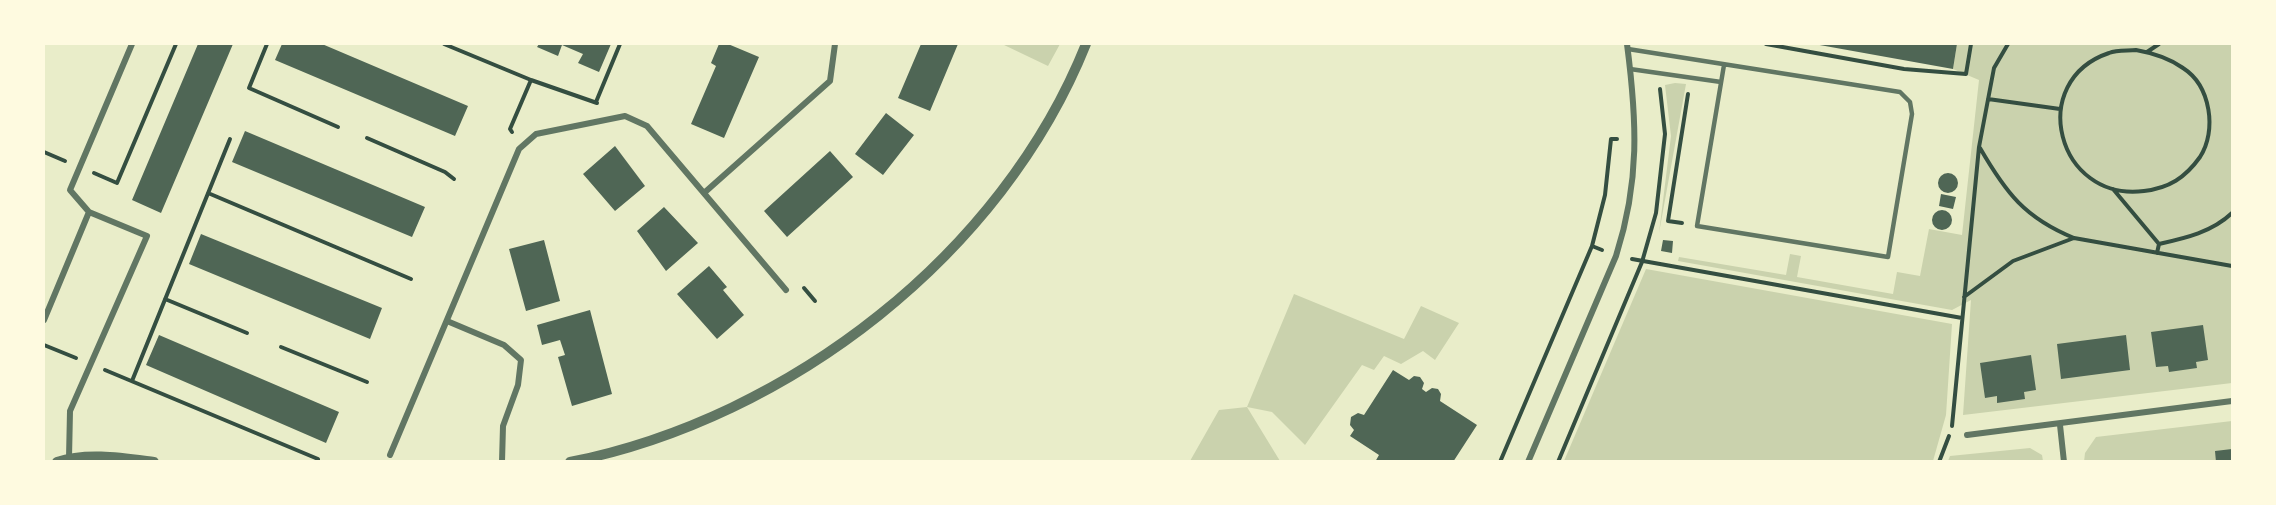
<!DOCTYPE html>
<html>
<head>
<meta charset="utf-8">
<style>
	body { margin:0 }
	#map { position:relative; width:2276px; height:505px; overflow:hidden; background:#e9edc9; font-family:"Asap Condensed",sans-serif }
	canvas { display:block }
	.frame { position:absolute; inset:0; border:45px solid #fefae0; pointer-events:none }
</style>
</head>
<body>
<div id="map">
<canvas width="2276" height="505"></canvas>
<div class="frame"></div>
</div>
<script>
const c = document.querySelector('canvas').getContext('2d');
c.lineJoin = 'round';
function paint(path, color) { c.fillStyle = color; c.fill(path, 'evenodd'); }
function trace(path, color, width, dash) { c.strokeStyle = color; c.lineWidth = width; c.lineCap = dash ? 'butt' : 'round'; c.setLineDash(dash || []); c.stroke(path); }
paint(new Path2D(`
	M 1002,44 L 1060,44 L 1048,66 Z
	M 1957,44 L 2232,44 L 2232,383 L 1963,415 L 1971,300 L 1952,310 L 1678,261 L 1679,257 L 1786,275 L 1790,254 L 1801,256 L 1797,277 L 1893,294 L 1897,272 L 1920,276 L 1929,229 L 1962,235 L 1979,80 L 1953,69 Z
	M 1675,83 L 1686,84 L 1659,233 L 1671,136 L 1665,85 Z
	M 1646,269 L 1952,324 L 1946,415 L 1933,461 L 1564,461 Z
	M 1294,294 L 1404,339 L 1421,306 L 1459,323 L 1435,360 L 1423,351 L 1401,364 L 1384,356 L 1374,370 L 1362,365 L 1305,445 L 1272,412 L 1247,407 L 1280,461 L 1190,461 L 1219,410 L 1247,407 Z
	M 2232,421 L 2232,461 L 2084,462 L 2085,453 L 2096,437 Z
	M 2030,448 L 2042,455 L 2043,461 L 1948,461 L 1950,456 Z`), '#cad2ad');
paint(new Path2D(`
	M 198,44 L 233,44 L 161,213 L 132,200 Z
	M 282,44 L 322,44 L 468,106 L 455,136 L 275,60 Z
	M 539,44 L 611,44 L 599,72 L 578,63 L 583,54 L 562,45 L 558,56 L 537,47 Z
	M 719,44 L 728,44 L 759,57 L 724,138 L 691,124 L 716,66 L 711,63 Z
	M 921,44 L 958,44 L 930,111 L 898,98 Z
	M 1814,44 L 1957,44 L 1953,69 Z
	M 886,113 L 914,135 L 883,175 L 855,154 Z
	M 245,131 L 425,207 L 412,237 L 232,162 Z
	M 615,146 L 645,186 L 615,211 L 583,174 Z
	M 830,151 L 853,177 L 787,237 L 764,211 Z
	M1938 183a10 10 0 1 1 20 0a10 10 0 1 1-20 0Z
	M 1941,194 L 1956,197 L 1953,209 L 1939,206 Z
	M 664,207 L 698,243 L 666,271 L 637,231 Z
	M1932 220a10 10 0 1 1 20 0a10 10 0 1 1-20 0Z
	M 201,234 L 382,308 L 370,339 L 189,264 Z
	M 544,240 L 560,301 L 526,311 L 509,249 Z
	M 1663,240 L 1673,241 L 1672,253 L 1661,251 Z
	M 709,266 L 727,287 L 723,290 L 744,315 L 717,339 L 677,294 Z
	M 590,310 L 612,394 L 572,406 L 558,357 L 565,355 L 560,340 L 542,345 L 537,325 Z
	M 2203,325 L 2208,360 L 2196,362 L 2197,368 L 2169,372 L 2168,366 L 2156,367 L 2151,332 Z
	M 159,335 L 339,412 L 326,443 L 146,365 Z
	M 2126,335 L 2130,370 L 2061,379 L 2057,344 Z
	M 2031,355 L 2036,390 L 2024,392 L 2025,399 L 1997,403 L 1997,396 L 1985,398 L 1980,363 Z
	M 1393,370 L 1409,380 L 1414,376 L 1420,377 L 1424,383 L 1422,389 L 1426,392 L 1432,388 L 1438,389 L 1441,394 L 1440,401 L 1477,425 L 1453,462 L 1375,462 L 1379,455 L 1350,436 L 1354,430 L 1350,425 L 1351,417 L 1358,413 L 1364,415 Z
	M 2232,449 L 2232,462 L 2216,462 L 2215,451 Z`), '#4f6655');
trace(new Path2D(`
	M 267,44 L 249,88 L 338,127
	M 444,44 L 531,80 L 597,103
	M 1766,44 L 1904,69 L 1966,74 L 1971,44
	M 2136,50 C 2153,53 2169,58 2183,68 C 2211,86 2217,131 2200,157 C 2185,178 2169,188 2144,191 C 2057,202 2026,81 2109,53 C 2117,50 2128,51 2136,50 Z
	M 2147,52 L 2159,44
	M 1988,99 L 2060,109
	M 596,102 L 620,44
	M 512,132 L 510,129 L 531,80
	M 367,138 L 445,172 L 454,179
	M 1980,148 C 2006,193 2025,218 2074,238 L 2232,266
	M 44,152 L 65,161
	M 94,173 L 117,183 L 176,44
	M 2113,189 L 2159,244
	M 208,193 L 411,279
	M 1682,223 L 1668,221 L 1688,94
	M 1592,246 L 1602,250
	M 2157,253 L 2159,244 C 2186,238 2212,232 2232,213
	M 1632,259 L 1962,318
	M 804,288 L 815,301
	M 1964,297 L 2013,261 L 2074,238
	M 165,299 L 247,333
	M 44,345 L 76,358
	M 281,347 L 367,382
	M 105,370 L 318,459 L 318,462
	M 132,381 L 230,139
	M 1952,426 L 1979,147 L 1994,68 L 2008,44
	M 1500,462 L 1592,246 L 1605,195 L 1611,139 L 1617,139
	M 1558,462 L 1642,262 L 1656,213 L 1665,134 L 1660,89
	M 1939,462 L 1949,436`), '#344e41', 4);
trace(new Path2D(`
	M 1628,49 L 1900,92 L 1910,102 L 1912,114 L 1888,257 L 1697,226 L 1724,65
	M 1630,69 L 1721,82`), '#617663', 4.5);
trace(new Path2D(`
	M 704,193 L 830,81 L 835,44
	M 44,320 L 89,212 L 70,190 L 132,44
	M 447,321 L 504,345 L 521,360 L 518,385 L 503,426 L 502,462
	M 2060,425 L 2064,462
	M 1967,435 L 2232,401
	M 390,455 L 519,149 L 536,134 L 625,116 L 647,126 L 786,290
	M 69,458 L 70,411 L 147,236 L 89,212
	M 1528,462 L 1616,256 C 1640,181 1637,121 1627,44`), '#617663', 6);
trace(new Path2D(`
	M 57,462 C 87,452 123,458 154,462
	M 570,462 C 790,418 1002,254 1086,44`), '#617663', 10);
</script>
</body>
</html>
